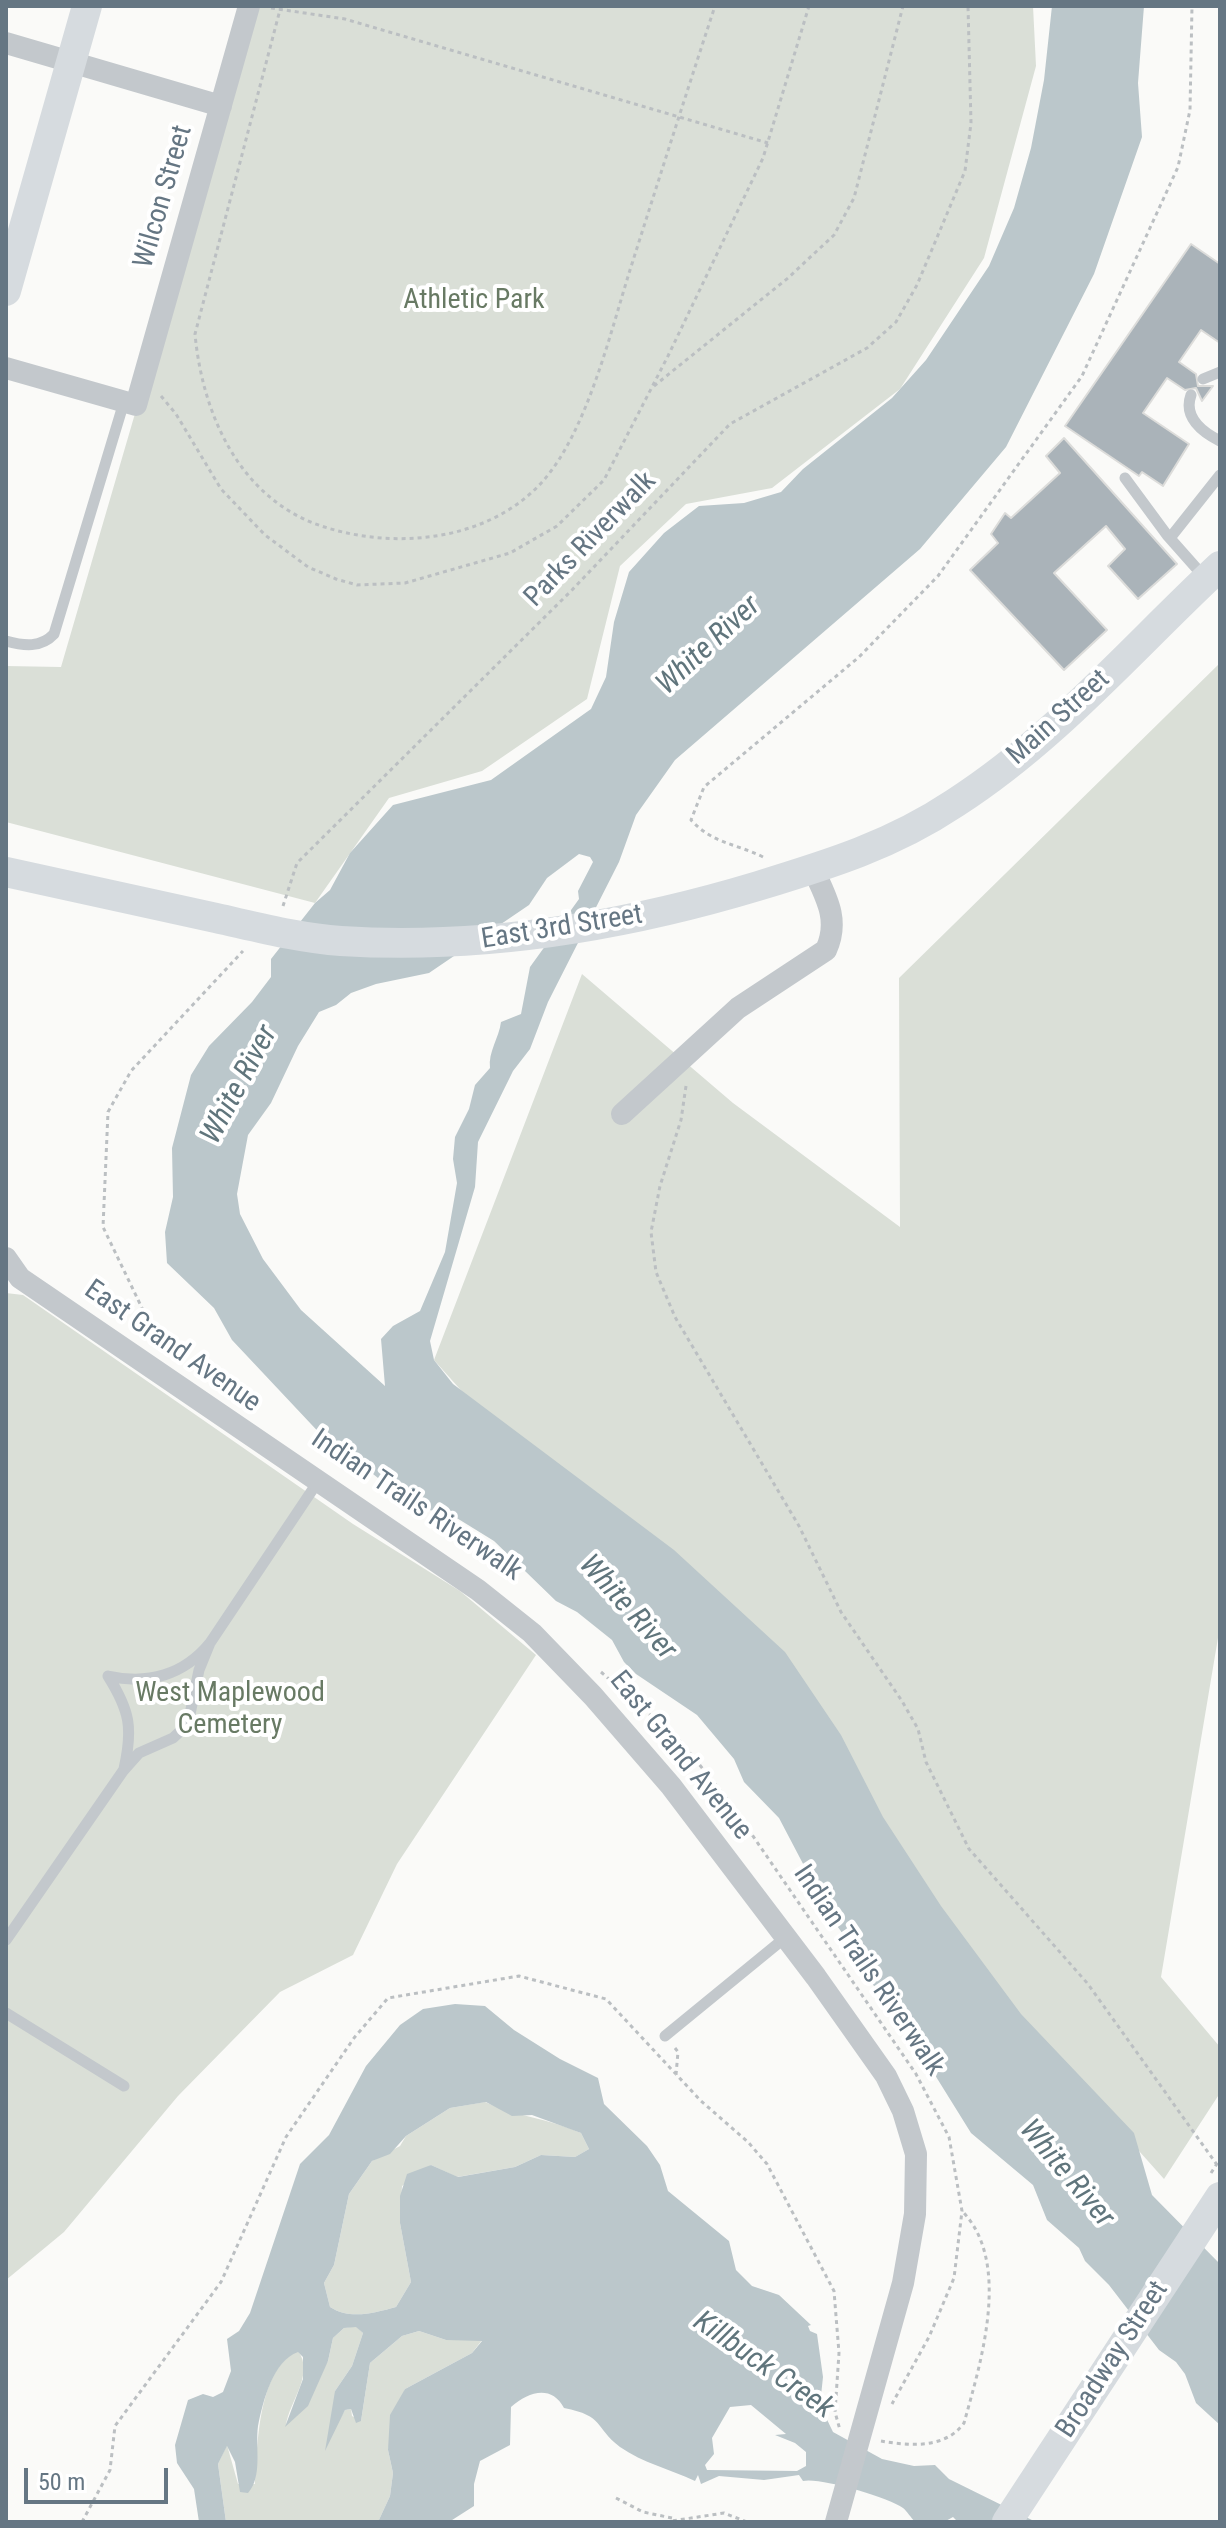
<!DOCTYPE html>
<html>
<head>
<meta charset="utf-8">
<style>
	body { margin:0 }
	#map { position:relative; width:1226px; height:2528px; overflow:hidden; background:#fafaf8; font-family:"Roboto Condensed",sans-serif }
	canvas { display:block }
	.frame { position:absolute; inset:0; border:8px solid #657683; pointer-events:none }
	.scale { position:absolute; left:24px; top:2468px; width:144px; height:36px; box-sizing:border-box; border:4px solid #657683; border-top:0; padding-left:10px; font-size:24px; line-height:28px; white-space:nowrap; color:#657683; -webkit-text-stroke:6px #fff; paint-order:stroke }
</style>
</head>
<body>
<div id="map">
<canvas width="1226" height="2528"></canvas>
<div class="frame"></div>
<div class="scale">50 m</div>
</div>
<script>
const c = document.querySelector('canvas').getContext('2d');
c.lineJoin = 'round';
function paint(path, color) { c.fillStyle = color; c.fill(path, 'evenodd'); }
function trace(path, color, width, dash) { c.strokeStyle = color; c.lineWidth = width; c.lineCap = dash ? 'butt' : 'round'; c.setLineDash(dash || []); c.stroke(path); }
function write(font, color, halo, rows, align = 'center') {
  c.font = font + ' "Roboto Condensed",sans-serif'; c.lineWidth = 8; c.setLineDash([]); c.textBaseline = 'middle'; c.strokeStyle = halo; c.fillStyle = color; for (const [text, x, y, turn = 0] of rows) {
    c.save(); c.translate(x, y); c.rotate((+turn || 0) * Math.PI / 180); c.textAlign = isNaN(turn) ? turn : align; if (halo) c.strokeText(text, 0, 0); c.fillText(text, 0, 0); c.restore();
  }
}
paint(new Path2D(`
	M 254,6 L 1033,6 L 1036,66 L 984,258 L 900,389 L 772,488 L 686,504 L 620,566 L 587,699 L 482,771 L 389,798 L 315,903 L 6,822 L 6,666 L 61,667 Z
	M 1220,663 L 1220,1626 L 1161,1977 L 1220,2047 L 1220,2093 L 1164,2179 L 434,1360 L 582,974 L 733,1103 L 900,1227 L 899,978 Z
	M 6,1293 L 23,1295 L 353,1524 L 460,1591 L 536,1655 L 397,1864 L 353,1955 L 280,1992 L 178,2096 L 64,2232 L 6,2280 Z
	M 485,2102 C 517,2117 548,2118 581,2133 L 589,2149 L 575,2157 L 541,2155 L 515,2167 L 457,2177 L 431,2165 L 402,2186 L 400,2223 L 411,2282 L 396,2307 C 374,2313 350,2320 330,2307 L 324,2283 L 334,2265 L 349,2194 L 372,2161 L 400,2146 L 406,2136 L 450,2108 Z
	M 356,2326 L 363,2333 L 352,2366 L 335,2391 L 341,2417 L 345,2410 L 351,2409 L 352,2416 L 361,2421 L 370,2363 L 402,2336 L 419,2331 L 446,2340 L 482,2340 L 472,2353 L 405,2389 L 388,2450 L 393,2473 L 390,2496 L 378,2522 L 226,2522 L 218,2464 L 227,2445 L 238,2484 L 255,2484 C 257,2448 258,2367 298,2351 C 315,2374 289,2402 286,2425 L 328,2361 L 333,2338 L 344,2328 Z`), '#dadfd7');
paint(new Path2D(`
	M 1052,6 L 1144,6 L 1138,83 L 1142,137 L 1094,274 L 1006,447 L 920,549 L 675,760 L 636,815 L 619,862 L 548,1002 L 530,1049 L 513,1071 L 478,1142 L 475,1187 L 430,1341 L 434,1360 L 453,1384 L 674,1550 L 785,1652 L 841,1735 L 883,1817 L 941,1906 L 1021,2014 L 1134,2133 L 1152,2195 L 1220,2264 L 1220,2425 L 1196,2403 L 1185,2374 L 1176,2362 L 1159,2350 L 1109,2285 L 1085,2261 L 1079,2248 L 1047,2220 L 1033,2185 L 971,2133 L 902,2022 L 867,1977 L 859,1956 L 832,1919 L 779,1818 L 744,1782 L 734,1759 L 697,1715 L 636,1674 L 624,1662 L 612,1640 L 577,1612 L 556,1601 L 494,1541 L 447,1512 L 428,1510 L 403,1498 L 373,1474 L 342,1457 L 232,1340 L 214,1308 L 167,1263 L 165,1232 L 173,1197 L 172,1148 L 191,1075 L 209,1046 L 252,1002 L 271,977 L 271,959 L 315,903 L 330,890 L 350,853 L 393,805 L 491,780 L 591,709 L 606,677 L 614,622 L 629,572 L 664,533 L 699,506 L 744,503 L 781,492 L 803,469 L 892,398 L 926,360 L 989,266 L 1014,208 L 1031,148 L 1044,80 ZM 579,854 L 590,857 L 593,862 L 578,891 L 579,899 L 530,967 L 521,1014 L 501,1022 C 499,1038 488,1052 490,1068 L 475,1085 L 469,1109 L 455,1137 L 453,1159 L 457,1183 L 445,1252 L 420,1311 L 393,1326 L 381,1339 L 385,1386 L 301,1310 L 263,1259 L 240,1214 L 237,1194 L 248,1135 L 271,1103 L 298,1046 L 319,1012 L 336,1005 L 351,993 L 376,984 L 429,973 L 529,905 L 547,878 Z
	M 455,2004 L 485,2006 L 514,2030 L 560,2059 L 598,2078 L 604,2104 L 647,2146 L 660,2165 L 668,2191 L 729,2241 L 736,2270 L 752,2286 L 779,2295 L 811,2325 L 808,2326 L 810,2331 L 817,2334 L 823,2377 L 820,2405 L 833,2432 L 882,2459 L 914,2466 L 935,2465 L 949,2479 L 1036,2522 L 958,2522 L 953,2517 L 944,2522 L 915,2522 C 911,2518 907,2511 903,2508 C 888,2497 819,2477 803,2481 L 799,2475 L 764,2480 L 719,2476 L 701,2484 L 698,2475 L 695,2481 C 670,2469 643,2463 620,2447 C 594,2427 605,2416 564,2408 C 552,2385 529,2391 511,2407 L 510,2445 L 480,2461 L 474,2484 L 474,2506 L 449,2522 L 378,2522 L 390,2496 L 393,2473 L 388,2450 L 390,2415 L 405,2389 L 472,2353 L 482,2341 L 446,2340 L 419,2331 L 402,2336 L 370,2363 L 361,2421 L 356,2423 L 351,2409 L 345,2410 L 325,2451 L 335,2391 L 352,2366 L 363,2333 L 356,2327 L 344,2328 L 333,2338 L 328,2361 L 308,2406 L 285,2427 L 303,2379 L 303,2357 L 298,2352 C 273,2361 263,2401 258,2426 C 255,2448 263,2476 248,2493 L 240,2492 L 235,2462 L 227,2446 L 218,2464 L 226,2522 L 199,2522 L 194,2489 L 177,2463 L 175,2445 L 188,2400 L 203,2394 L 213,2397 L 223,2392 L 231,2371 L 227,2339 L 239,2331 L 250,2313 L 300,2164 L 329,2135 L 366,2066 L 400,2025 L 423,2009 ZM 486,2102 L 512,2116 L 532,2115 L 581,2133 L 589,2149 L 575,2157 L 541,2155 L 515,2167 L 458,2177 L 431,2165 L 407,2174 L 400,2196 L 400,2223 L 411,2282 L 396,2307 C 374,2313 350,2320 330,2307 L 324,2283 L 334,2265 L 349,2194 L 372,2161 L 390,2154 L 406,2136 L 450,2108 ZM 751,2405 L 786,2434 L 775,2435 L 795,2443 L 806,2452 L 806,2466 L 797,2471 L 707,2470 L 705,2465 L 714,2454 L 712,2438 L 730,2407 Z`), '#bbc7cb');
const building = new Path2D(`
	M 1191,244 L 1220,264 L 1220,343 L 1201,330 L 1179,362 L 1196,374 L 1198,386 L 1213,386 L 1202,401 L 1196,388 L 1185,390 L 1167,378 L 1143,413 L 1189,444 L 1163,486 L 1142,472 L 1139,476 L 1065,426 Z
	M 1064,438 L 1177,564 L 1138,599 L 1108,566 L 1125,549 L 1106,526 L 1054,573 L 1107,630 L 1064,670 L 970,570 L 998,543 L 991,534 L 1005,513 L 1011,518 L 1060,473 L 1046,456 Z`);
paint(building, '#aab3b9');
trace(building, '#dcdcda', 2);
trace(new Path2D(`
	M 281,6 L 195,334 C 202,410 236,492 313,523 C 387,551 487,544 543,481 C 587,431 610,334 630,270 C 658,182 686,94 715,6
	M 271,8 L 345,19 L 768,143
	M 654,386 L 788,278 L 834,235 L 854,198 L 903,6
	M 161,396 L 176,414 L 221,489 L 265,535 L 308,567 L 336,579 L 357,585 L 405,583 L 510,553 L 557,526 L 604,480 L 668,356 L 763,158 L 809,6
	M 763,857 C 735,843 713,844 691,820 L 704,787 L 859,657 L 938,576 L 1082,376 L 1178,167 L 1190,110 L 1192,6
	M 283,906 L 297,863 L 572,590 L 730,424 L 867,348 L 896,322 L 917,285 L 965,171 L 971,123 L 968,6
	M 686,1086 L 681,1120 L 660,1186 L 651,1232 L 656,1272 L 675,1317 L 799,1526 L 841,1612 L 902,1701 L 918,1729 L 926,1762 L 969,1849 L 1088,1984 L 1220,2169
	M 174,1357 L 155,1335 L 103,1227 L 108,1112 L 131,1071 L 243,951
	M 601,1672 L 682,1743 L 731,1804 L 916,2074 L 949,2137 L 962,2211 L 954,2278 L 929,2337 L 892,2404
	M 675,2048 L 678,2052 L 676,2075
	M 1211,2173 L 1220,2159
	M 881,2441 C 910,2446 945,2449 964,2423 C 981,2362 1012,2262 962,2211
	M 616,2498 L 643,2512 L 672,2518
	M 82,2522 L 110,2470 L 115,2426 L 221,2282 L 286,2137 L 354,2038 L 388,1998 L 519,1976 L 606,1999 L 701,2101 L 748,2142 L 767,2164 L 834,2291 L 839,2353 L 835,2412 L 840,2430
	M 665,2522 L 724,2513 L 747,2522`), '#bbbfc2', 3, [4, 4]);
trace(new Path2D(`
	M 1203,379 L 1220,372
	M 1191,395 C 1183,417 1202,432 1220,441
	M 1125,478 L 1167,535 L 1206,579
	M 1170,538 L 1220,475
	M 6,641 C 24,646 41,648 54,634 L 124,402
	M 210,1643 L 317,1483
	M 108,1676 C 130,1711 133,1728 124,1769
	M 6,1940 L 123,1771 L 139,1753 L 173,1738 L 188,1724 L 199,1670 L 210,1643 C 184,1675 148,1685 108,1676
	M 6,2013 L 124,2086
	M 665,2036 L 786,1937`), '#c3c8cc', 11);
trace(new Path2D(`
	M 6,43 L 221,106
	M 6,368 L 136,405 L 249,6
	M 622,1114 L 738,1008 L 826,950 C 840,920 826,897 813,869
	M 6,1258 L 20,1278 L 478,1590 L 532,1633 L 593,1696 L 671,1786 L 816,1977 L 886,2076 L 903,2111 L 916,2154 L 915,2214 L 903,2283 L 836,2522`), '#c3c8cc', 22);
trace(new Path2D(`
	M 6,291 L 87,6
	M 6,872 C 76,887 146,903 216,918 C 257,927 299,938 341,941 C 484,950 622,927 758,886 C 830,864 892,845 955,803 C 1056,738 1133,647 1220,566
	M 1007,2522 L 1220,2197`), '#d6dbdf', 30);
write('28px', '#657683', '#fff', [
	["Wilcon Street",164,197,-74],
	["Parks Riverwalk",591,540,-46],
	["Main Street",1059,718,-42],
	["East 3rd Street",562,928,-9],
	["East Grand Avenue",172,1347,35],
	["Indian Trails Riverwalk",416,1506,34],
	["East Grand Avenue",680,1756,51],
	["Indian Trails Riverwalk",868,1971,56],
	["Broadway Street",1113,2360,-57]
]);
write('28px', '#687a64', '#fff', [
	["Athletic Park",474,301],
	["West Maplewood",230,1694],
	["Cemetery",230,1726]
]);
write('italic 30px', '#60757c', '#fff', [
	["White River",709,646,-43],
	["White River",240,1085,-62],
	["White River",627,1608,48],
	["White River",1066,2174,50],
	["Killbuck Creek",763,2366,35]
]);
</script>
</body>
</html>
